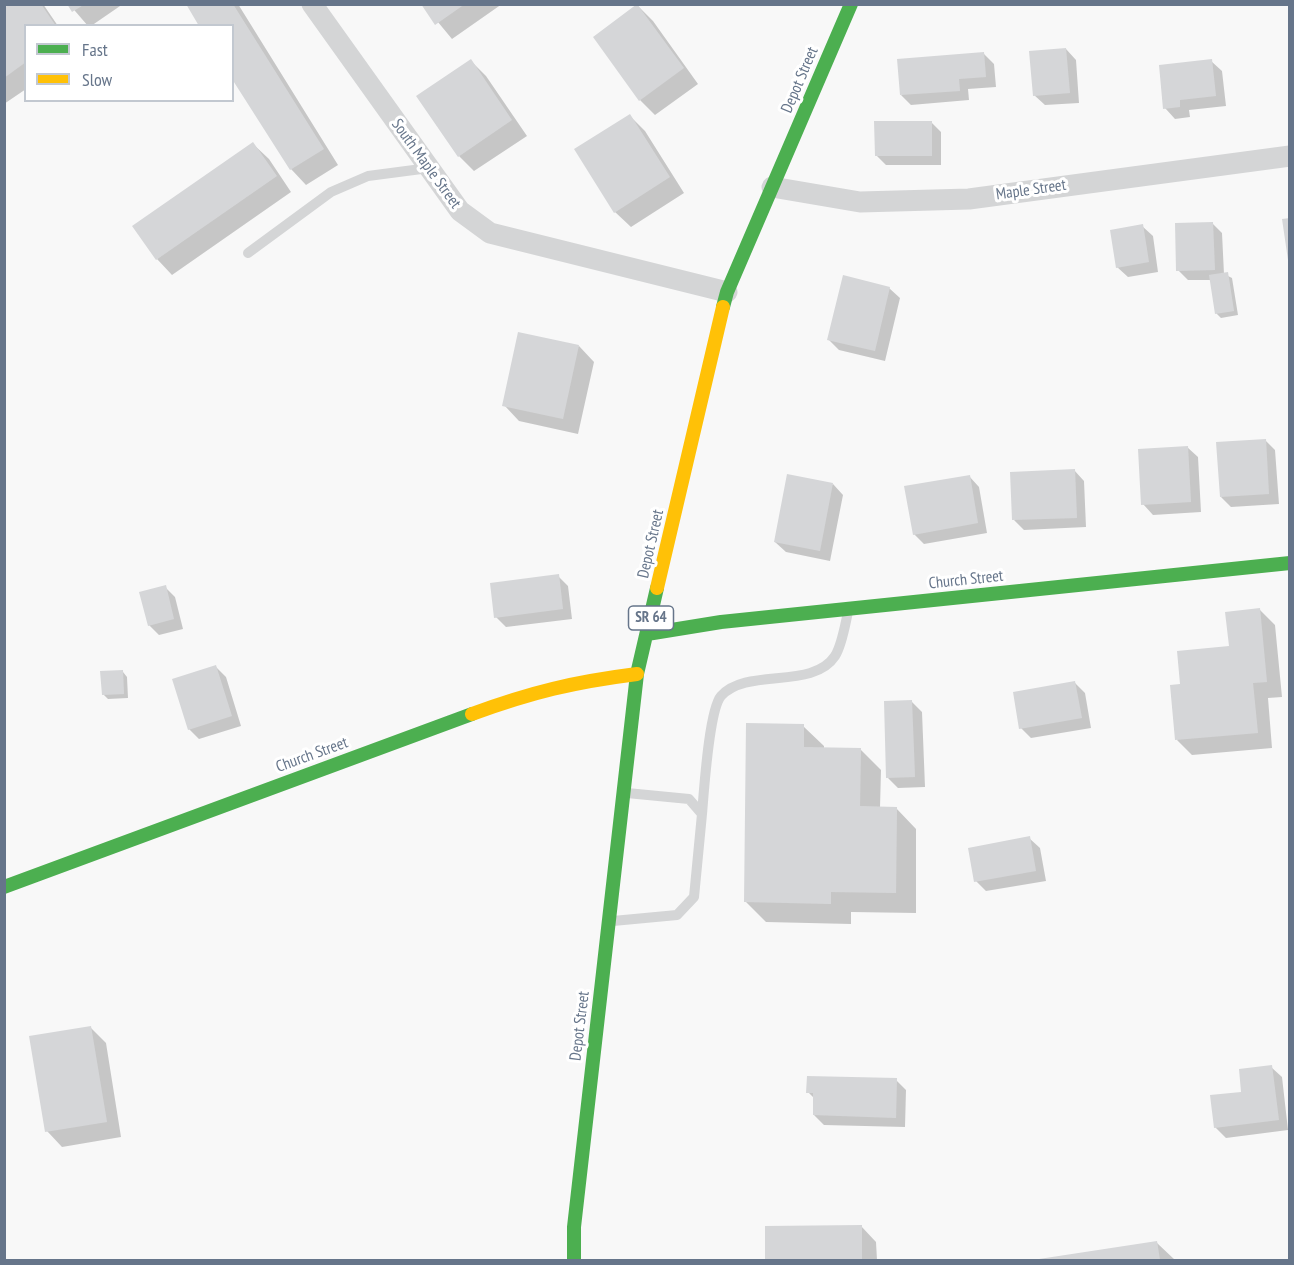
<!DOCTYPE html>
<html>
<head>
<meta charset="utf-8">
<style>
	body { margin:0 }
	#map { position:relative; width:1294px; height:1265px; overflow:hidden; background:#f8f8f8; font-family:"PT Sans Narrow",sans-serif }
	canvas { display:block }
	.frame { position:absolute; inset:0; border:6px solid #66758a; pointer-events:none }
	.legend { position:absolute; left:24px; top:24px; width:210px; height:78px; box-sizing:border-box; background:#fff; border:2px solid #c2c8d0; margin:0; padding:8px 10px; list-style:none; font-size:18px; color:#66758a }
	.legend li { display:flex; align-items:center; gap:12px; height:30px }
	.legend b { width:30px; border:2px solid #c2c8d0 }
</style>
</head>
<body>
<div id="map">
<canvas width="1294" height="1265"></canvas>
<div class="frame"></div>
<ul class="legend">
<li><b style="height:8px;background:#4caf50"></b>Fast</li>
<li><b style="height:8px;background:#ffc107"></b>Slow</li>
</ul>
</div>
<script>
const c = document.querySelector('canvas').getContext('2d');
c.lineJoin = 'round';
function paint(path, color) { c.fillStyle = color; c.fill(path, 'evenodd'); }
function trace(path, color, width, dash) { c.strokeStyle = color; c.lineWidth = width; c.lineCap = dash ? 'butt' : 'round'; c.setLineDash(dash || []); c.stroke(path); }
function write(font, color, halo, rows, align = 'center') {
  c.font = font + ' "PT Sans Narrow",sans-serif'; c.lineWidth = 6; c.setLineDash([]); c.textBaseline = 'middle'; c.strokeStyle = halo; c.fillStyle = color; for (const [text, x, y, turn = 0] of rows) {
    c.save(); c.translate(x, y); c.rotate((+turn || 0) * Math.PI / 180); c.textAlign = isNaN(turn) ? turn : align; if (halo) c.strokeText(text, 0, 0); c.fillText(text, 0, 0); c.restore();
  }
}
paint(new Path2D(`
	M 11,4 L 43,4 L 58,26 L 26,26 L 26,89 L 4,104 L 4,9 Z
	M 69,4 L 123,4 L 91,26 L 88,26 Z
	M 188,4 L 238,4 L 338,165 L 306,185 L 291,169 L 232,76 L 232,26 Z
	M 423,4 L 502,4 L 452,39 Z
	M 638,6 L 653,21 L 698,84 L 655,115 L 640,100 Z
	M 1066,49 L 1076,60 L 1079,103 L 1045,105 L 1034,95 Z
	M 984,54 L 994,64 L 996,87 L 968,89 L 969,100 L 911,105 L 901,95 Z
	M 471,61 L 486,76 L 527,136 L 474,171 L 459,156 Z
	M 1211,61 L 1222,71 L 1226,106 L 1189,110 L 1190,117 L 1175,119 L 1165,108 Z
	M 630,116 L 645,131 L 684,193 L 631,227 L 615,212 Z
	M 931,122 L 941,132 L 941,165 L 886,165 L 876,155 Z
	M 253,144 L 269,159 L 291,192 L 172,275 L 157,259 Z
	M 1212,223 L 1222,233 L 1224,274 L 1232,278 L 1238,315 L 1221,318 L 1216,313 L 1211,280 L 1188,280 L 1178,270 Z
	M 1142,226 L 1153,236 L 1158,272 L 1128,277 L 1117,267 Z
	M 889,288 L 900,298 L 885,361 L 839,350 L 829,340 Z
	M 579,346 L 594,362 L 578,434 L 519,421 L 504,405 Z
	M 1265,440 L 1275,450 L 1279,504 L 1231,507 L 1221,497 Z
	M 1187,447 L 1198,457 L 1201,512 L 1153,515 L 1143,504 Z
	M 1074,470 L 1084,481 L 1086,527 L 1024,530 L 1014,520 Z
	M 969,476 L 979,487 L 987,533 L 924,544 L 914,534 Z
	M 833,484 L 843,495 L 830,561 L 786,552 L 775,542 Z
	M 558,576 L 568,586 L 572,619 L 506,627 L 496,617 Z
	M 165,587 L 175,597 L 183,629 L 159,635 L 149,625 Z
	M 1260,610 L 1275,625 L 1282,697 L 1268,698 L 1272,748 L 1192,755 L 1177,740 L 1230,648 Z
	M 216,667 L 226,677 L 241,726 L 199,739 L 189,729 Z
	M 123,672 L 127,677 L 128,698 L 108,699 L 103,694 Z
	M 1075,683 L 1085,693 L 1091,728 L 1031,738 L 1021,728 Z
	M 912,702 L 922,712 L 925,787 L 898,788 L 888,778 Z
	M 803,726 L 824,746 L 824,749 L 860,749 L 881,770 L 880,808 L 896,808 L 916,829 L 916,913 L 851,912 L 851,924 L 766,922 L 746,902 Z
	M 1029,838 L 1040,848 L 1046,881 L 986,891 L 976,881 Z
	M 90,1027 L 106,1043 L 121,1137 L 62,1147 L 47,1131 Z
	M 1271,1067 L 1282,1077 L 1288,1130 L 1226,1138 L 1215,1127 L 1243,1093 Z
	M 896,1080 L 906,1090 L 905,1127 L 824,1125 L 814,1115 L 815,1099 L 808,1092 Z
	M 861,1226 L 876,1242 L 877,1260 L 767,1260 L 766,1228 Z
	M 1157,1243 L 1175,1260 L 1040,1260 Z`), '#0003');
paint(new Path2D(`
	M 9,4 L 41,4 L 56,26 L 26,26 L 26,62 L 4,78 L 4,8 Z
	M 67,4 L 85,4 L 72,12 Z
	M 186,4 L 233,4 L 324,149 L 290,170 L 232,79 L 232,26 L 199,26 Z
	M 421,4 L 465,4 L 435,25 Z
	M 637,4 L 684,68 L 639,101 L 593,37 Z
	M 1066,48 L 1070,93 L 1033,96 L 1029,51 Z
	M 984,52 L 986,77 L 959,79 L 960,91 L 900,95 L 897,59 Z
	M 471,59 L 512,120 L 458,157 L 416,96 Z
	M 1212,59 L 1216,96 L 1180,100 L 1180,107 L 1163,109 L 1159,65 Z
	M 630,114 L 670,177 L 614,213 L 574,149 Z
	M 874,121 L 932,121 L 932,156 L 875,156 Z
	M 253,142 L 277,176 L 156,260 L 132,226 Z
	M 1290,218 L 1290,259 L 1288,260 L 1282,219 Z
	M 1213,222 L 1215,270 L 1176,271 L 1175,223 Z
	M 1143,224 L 1149,262 L 1116,268 L 1110,230 Z
	M 1228,272 L 1234,311 L 1215,314 L 1209,275 Z
	M 843,275 L 890,287 L 875,351 L 827,340 Z
	M 518,332 L 579,345 L 563,419 L 502,406 Z
	M 1266,439 L 1269,494 L 1220,497 L 1216,442 Z
	M 1188,446 L 1191,502 L 1141,505 L 1138,449 Z
	M 1075,469 L 1077,518 L 1012,520 L 1010,472 Z
	M 787,474 L 833,483 L 820,551 L 774,542 Z
	M 970,475 L 978,523 L 913,535 L 904,486 Z
	M 559,574 L 563,609 L 494,618 L 490,583 Z
	M 166,585 L 174,619 L 148,626 L 139,592 Z
	M 1260,608 L 1267,682 L 1253,683 L 1258,733 L 1175,740 L 1170,685 L 1180,684 L 1177,651 L 1229,646 L 1225,612 Z
	M 216,665 L 232,716 L 188,730 L 172,679 Z
	M 123,670 L 124,694 L 102,695 L 100,671 Z
	M 1075,681 L 1082,718 L 1019,729 L 1013,692 Z
	M 912,700 L 915,777 L 886,778 L 884,701 Z
	M 746,723 L 804,724 L 804,747 L 861,748 L 860,806 L 897,807 L 896,893 L 831,892 L 831,904 L 744,902 Z
	M 1030,836 L 1036,871 L 974,882 L 968,848 Z
	M 91,1026 L 107,1122 L 45,1132 L 29,1036 Z
	M 1272,1065 L 1279,1120 L 1214,1128 L 1210,1095 L 1241,1092 L 1239,1069 Z
	M 807,1076 L 897,1078 L 896,1118 L 813,1115 L 813,1093 L 806,1093 Z
	M 862,1225 L 862,1260 L 765,1260 L 765,1226 Z
	M 1157,1241 L 1160,1260 L 1039,1260 L 1039,1259 Z`), '#d5d6d8');
trace(new Path2D(`
	M 248,253 L 331,192 L 368,176 L 429,168
	M 702,814 C 704,791 709,710 721,696 C 747,667 813,690 835,656 C 842,645 845,625 848,612
	M 613,921 L 677,915 L 694,897 L 702,814 L 689,799 L 627,793`), '#d4d5d6', 10);
trace(new Path2D(`
	M 312,4 L 460,211 L 490,233 L 727,292
	M 772,187 L 860,202 L 969,199 L 1290,156`), '#d4d5d6', 21);
trace(new Path2D(`
	M 723,307 L 727,292 L 851,4
	M 647,634 L 721,622 L 1290,563
	M 4,887 L 472,714
	M 574,1260 L 574,1227 L 637,674 L 657,588`), '#4caf50', 14);
trace(new Path2D(`
	M 657,588 L 723,307
	M 472,714 C 532,692 574,682 637,674`), '#ffc107', 14);
for (const [x, y, w] of [
	[651,618,45]
]) { const box = new Path2D(); box.roundRect(x - w / 2, y - 12, w, 24, 4.5); c.fillStyle = '#fff'; c.fill(box); trace(box, '#66758a', 1.5); }
write('bold 15px', '#66758a', null, [
	["SR 64",651,618]
]);
write('16px', '#66758a', '#fff', [
	["Depot Street",800,80,-67],
	["South Maple Street",426,164,54],
	["Maple Street",1031,190,-8],
	["Depot Street",651,544,-77],
	["Church Street",966,580,-6],
	["Church Street",312,755,-20],
	["Depot Street",580,1026,-83]
]);
</script>
</body>
</html>
